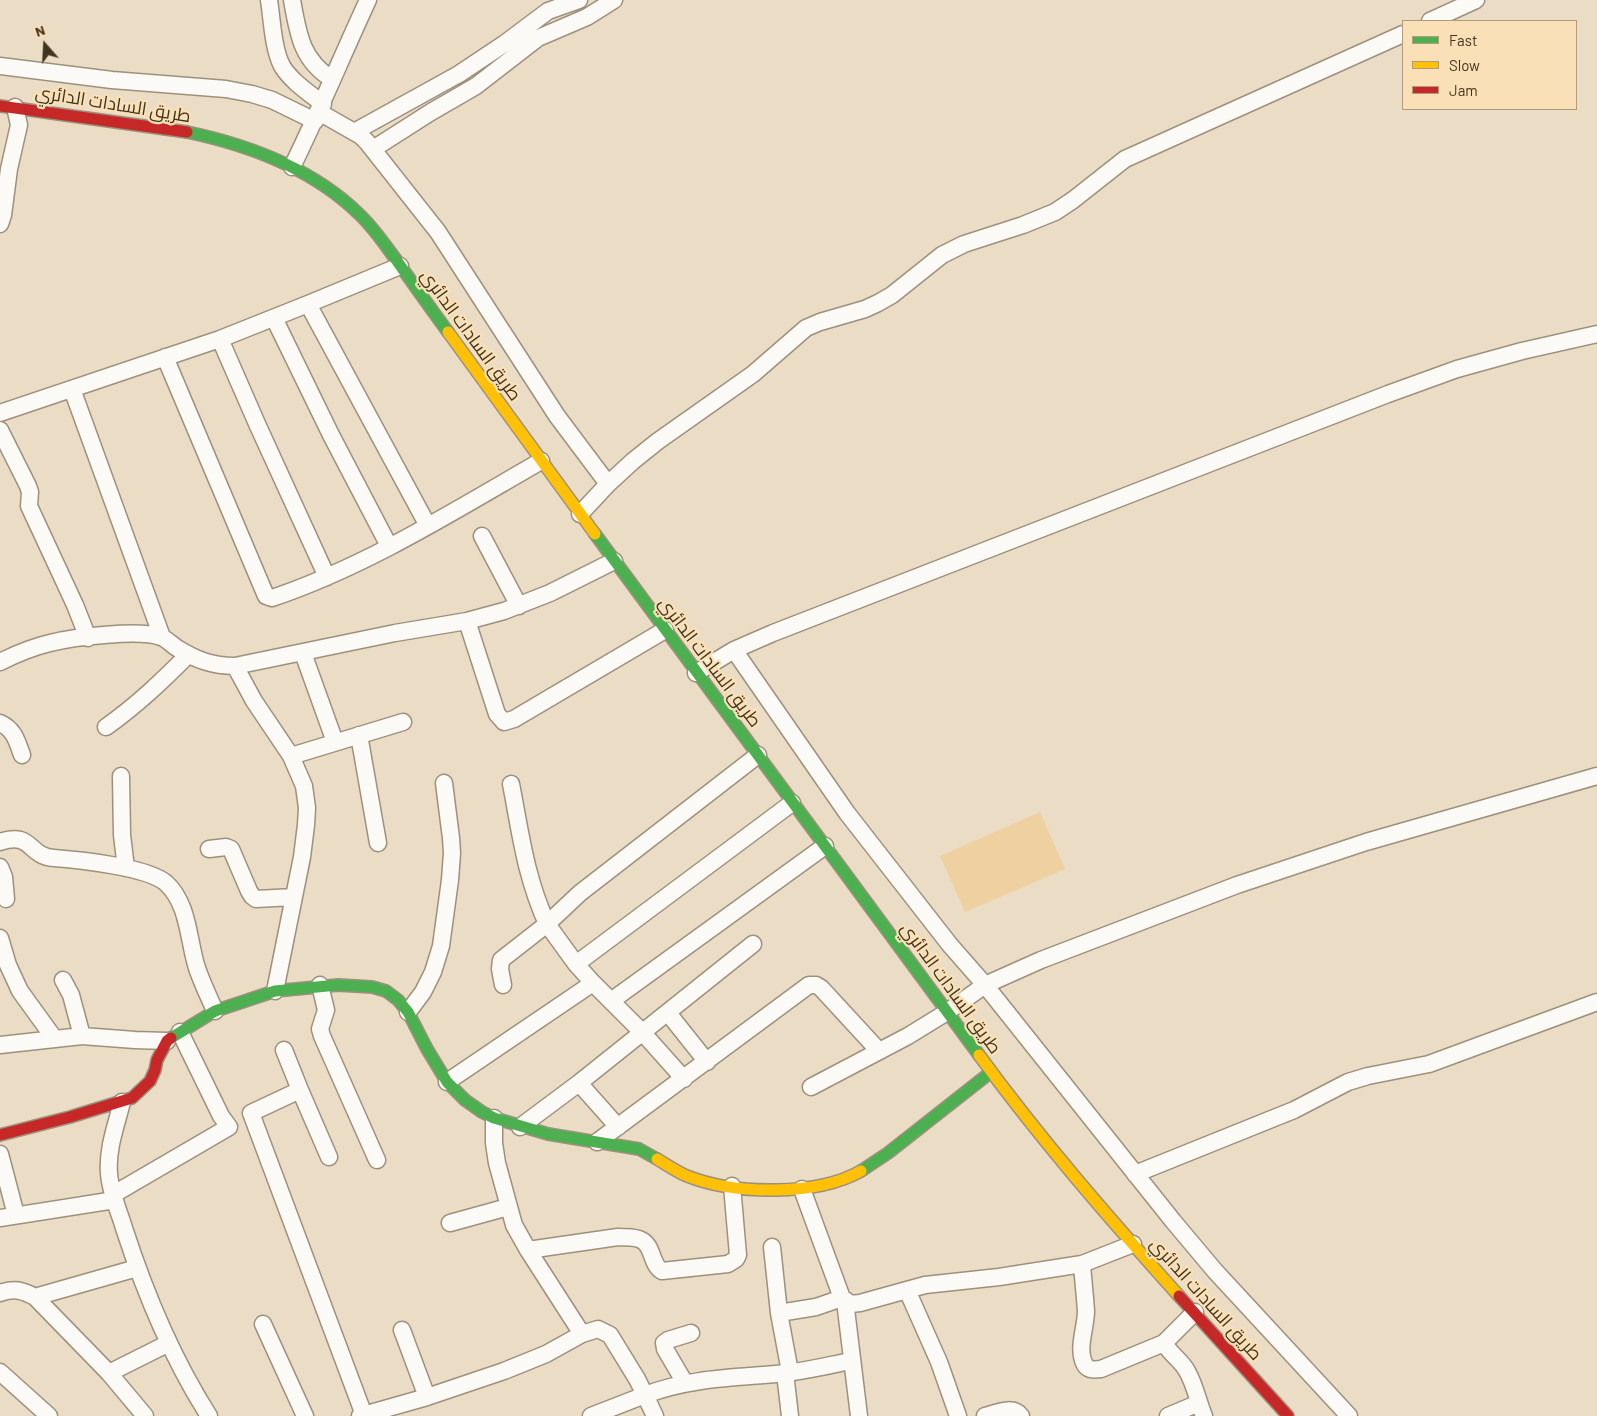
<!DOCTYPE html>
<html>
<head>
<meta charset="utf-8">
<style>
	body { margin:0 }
	#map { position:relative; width:1597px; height:1416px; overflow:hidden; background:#ebdcc5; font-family:Barlow,sans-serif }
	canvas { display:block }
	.legend { position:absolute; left:1402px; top:20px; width:175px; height:90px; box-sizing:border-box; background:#fae0b6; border:1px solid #b09c7a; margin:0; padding:6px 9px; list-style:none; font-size:15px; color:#423520 }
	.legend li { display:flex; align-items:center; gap:10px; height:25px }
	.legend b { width:25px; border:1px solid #b09c7a }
	.north { position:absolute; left:20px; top:20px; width:50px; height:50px; -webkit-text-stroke:4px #fae0b6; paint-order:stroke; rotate:341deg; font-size:14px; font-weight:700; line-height:20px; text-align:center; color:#423520 }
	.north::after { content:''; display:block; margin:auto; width:18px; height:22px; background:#423520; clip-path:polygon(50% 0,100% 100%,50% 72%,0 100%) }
</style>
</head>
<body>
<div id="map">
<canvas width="1597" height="1416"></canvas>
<ul class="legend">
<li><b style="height:6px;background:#4caf50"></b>Fast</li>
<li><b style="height:6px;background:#ffc107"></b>Slow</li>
<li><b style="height:6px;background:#c62828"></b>Jam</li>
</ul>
<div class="north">N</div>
</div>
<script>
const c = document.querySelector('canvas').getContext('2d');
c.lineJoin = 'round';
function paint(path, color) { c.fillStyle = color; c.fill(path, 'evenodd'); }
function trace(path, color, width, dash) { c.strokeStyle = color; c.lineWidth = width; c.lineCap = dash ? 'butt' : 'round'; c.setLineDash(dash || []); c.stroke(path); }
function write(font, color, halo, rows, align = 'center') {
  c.font = font + ' Barlow,Cairo,sans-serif'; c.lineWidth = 4.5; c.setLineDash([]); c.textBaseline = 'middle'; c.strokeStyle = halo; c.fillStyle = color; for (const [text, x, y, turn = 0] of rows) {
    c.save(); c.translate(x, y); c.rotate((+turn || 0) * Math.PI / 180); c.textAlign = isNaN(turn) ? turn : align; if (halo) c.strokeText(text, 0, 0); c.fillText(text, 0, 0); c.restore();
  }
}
paint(new Path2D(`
	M 1040,812 L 1065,869 L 965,912 L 940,856 Z`), '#eed0a1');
const street = new Path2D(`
	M 269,0 C 272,19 273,49 282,66 C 291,81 309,93 323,104
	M 292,0 C 298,33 301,60 332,79
	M 1430,21 L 1476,0
	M 0,66 L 112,80 L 226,89 L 252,94 L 272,100 L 315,121
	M 319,112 L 361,136 L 367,142 L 438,232 L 557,416 L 608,484
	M 354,132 L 459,74 L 504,44 L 548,11 L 579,0
	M 373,149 L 431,112 L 476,86 L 538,38 L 587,17 L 614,0
	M 292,167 C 319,112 342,56 368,0
	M 0,224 L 3,215 L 9,169 L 19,125 L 15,107
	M 308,304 L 428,526
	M 274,318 L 331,435 L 389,546
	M 220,339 L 258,426 L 327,577
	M 165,357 L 266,596 L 272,598 C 367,566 454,511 541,461
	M 72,389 L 162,637
	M 0,413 L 220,339 L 308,304 L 400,266
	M 0,430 L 28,486 L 30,492 L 29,506 L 75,605 L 88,638
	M 580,514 L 608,484 L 633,461 L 658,441 L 753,374 L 806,328 L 820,322 L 865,309 L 878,303 L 892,295 L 942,255 L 964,244 L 1023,225 L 1055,212 L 1073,200 L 1125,159 L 1403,34
	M 482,536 L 519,606
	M 467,621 L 497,714 L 504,722 L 514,719 L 665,630
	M 734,650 L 847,813 L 950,945 L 985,985 L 1173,1221 L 1215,1271 L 1349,1416
	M 303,653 L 335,742
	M 0,662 C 16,654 33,647 50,643 C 74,637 140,629 161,637 C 167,639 172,645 177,648 C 196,660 213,666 235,666 L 395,633 L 467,621 L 504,611 L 550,593 L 614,561
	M 235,666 L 254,701 L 291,756 L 304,786 L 307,808 L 306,825 L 302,857 L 275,991
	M 696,673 L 734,650 L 773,633 L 1388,394 L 1457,369 L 1522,351 L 1597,334
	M 0,723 C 14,729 17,741 22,755
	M 106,727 C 137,705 161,682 188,655
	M 359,735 L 378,843
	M 291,756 L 403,722
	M 121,776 L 122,835 L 126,868
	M 0,842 C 33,831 27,856 54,858 C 80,860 147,867 166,883 C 189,904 188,940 197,968 C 202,983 209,997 215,1011
	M 209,849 L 226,847 L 231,849 L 249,891 L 252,896 L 256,899 L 293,897
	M 0,867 L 4,877 L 6,899
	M 0,938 L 8,965 L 20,991 L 54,1038
	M 576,964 L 792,803
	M 63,980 L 71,995 L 82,1036
	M 320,985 L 326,1010 L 320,1029 L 322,1036 L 377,1160
	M 503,985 L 500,969 L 501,960 L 547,924 C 525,875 521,835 511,784
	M 611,1001 L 825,846
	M 408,1012 L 423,992 L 433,972 L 441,946 L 450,880 L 452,853 L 451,838 L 444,783
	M 668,1013 L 707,1062
	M 0,1045 L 82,1036 L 135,1040 L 167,1041
	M 284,1050 L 300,1090
	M 684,1079 L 643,1033 L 593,983 L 576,964 L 547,924 L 580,893 L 758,755
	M 447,1082 L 593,983
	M 579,1083 L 618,1127
	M 811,1087 L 908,1036 L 947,1012 L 985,985 L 1041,960 L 1237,885 L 1366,842 L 1597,776
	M 122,1102 C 116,1126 107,1149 109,1173 C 110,1192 119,1211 124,1228 C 145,1293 172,1358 209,1416
	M 494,1118 L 494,1143 L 497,1163 L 514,1225 L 528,1250 L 582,1334
	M 520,1127 L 579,1083 L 753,944
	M 597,1142 L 809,985 L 816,985 L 821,988 L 879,1051
	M 0,1154 L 16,1215
	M 329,1157 L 300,1090 L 251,1113 L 364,1415
	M 1135,1174 L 1294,1110 L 1348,1082 L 1368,1076 L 1429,1064 L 1597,1002
	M 802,1189 L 842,1298 L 851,1304 L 860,1303 L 925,1285 L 999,1277 L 1082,1264 L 1133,1244
	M 114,1194 L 229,1127 L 221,1116 L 180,1032
	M 0,1218 L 115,1200
	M 450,1223 L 508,1207
	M 772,1247 L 779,1313 L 816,1307 L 842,1298
	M 528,1250 L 618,1237 C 625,1237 633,1237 639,1239 C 654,1244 650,1264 662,1271 L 728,1264 L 736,1259 L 738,1255 L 732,1186
	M 1082,1264 C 1083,1279 1085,1296 1086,1311 C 1086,1327 1077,1348 1084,1363 C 1087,1370 1093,1370 1101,1369 L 1164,1343
	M 907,1290 L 939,1362 L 958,1416
	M 0,1293 C 14,1288 22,1290 35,1297 L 109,1373 L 145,1416
	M 35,1297 L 137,1268
	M 845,1301 L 859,1416
	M 1195,1312 L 1164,1343 C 1171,1355 1181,1360 1187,1371 C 1195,1385 1198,1401 1204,1416
	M 779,1313 L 790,1372
	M 263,1324 L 305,1416
	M 402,1330 L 427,1397
	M 0,1372 L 49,1416
	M 109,1373 L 169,1343
	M 785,1373 L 790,1416
	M 685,1383 L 665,1349 L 664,1343 L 668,1340 L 691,1333
	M 360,1416 L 427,1397 L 504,1371 L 546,1354 L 582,1334 L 598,1329 L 610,1335 L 637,1379 L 645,1395 C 692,1377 738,1378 787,1373 C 809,1370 830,1365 851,1361
	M 591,1416 L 645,1395 L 655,1416
	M 985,1416 C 996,1413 1013,1405 1021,1416
	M 1168,1416 L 1199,1403`);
const fast = new Path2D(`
	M 187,132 C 249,145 313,169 359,214 C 374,228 385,245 397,261 C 414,285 431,309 448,332
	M 595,534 L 979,1055
	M 171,1038 L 215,1011 L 275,991 L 338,985 L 372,987 L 386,991 L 398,1000 L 408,1012 L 427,1049 L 447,1082 L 465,1100 L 482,1112 L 494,1118 L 548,1134 L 639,1149 L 657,1159
	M 861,1171 L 888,1153 L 991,1072`);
const slow = new Path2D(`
	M 448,332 L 595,534
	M 979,1055 C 1041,1140 1109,1218 1179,1296
	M 657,1159 C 667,1165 677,1172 687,1176 C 735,1195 817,1196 861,1171`);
const jam = new Path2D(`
	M 0,106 L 187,132
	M 0,1135 L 70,1117 L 132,1098 L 150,1081 L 155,1070 L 157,1060 L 167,1041 L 171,1038
	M 1179,1296 L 1288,1416`);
trace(street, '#9d917d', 19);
trace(fast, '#9d917d', 14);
trace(slow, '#9d917d', 14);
trace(jam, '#9d917d', 14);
trace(street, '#fcfaf6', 16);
trace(fast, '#4caf50', 11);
trace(slow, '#ffc107', 11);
trace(jam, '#c62828', 11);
write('18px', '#423520', '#fae0b6', [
	["طريق السادات الدائري",113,104,9],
	["طريق السادات الدائري",471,335,54],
	["طريق السادات الدائري",710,662,53],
	["طريق السادات الدائري",951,988,54],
	["طريق السادات الدائري",1206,1299,48]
]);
</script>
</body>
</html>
